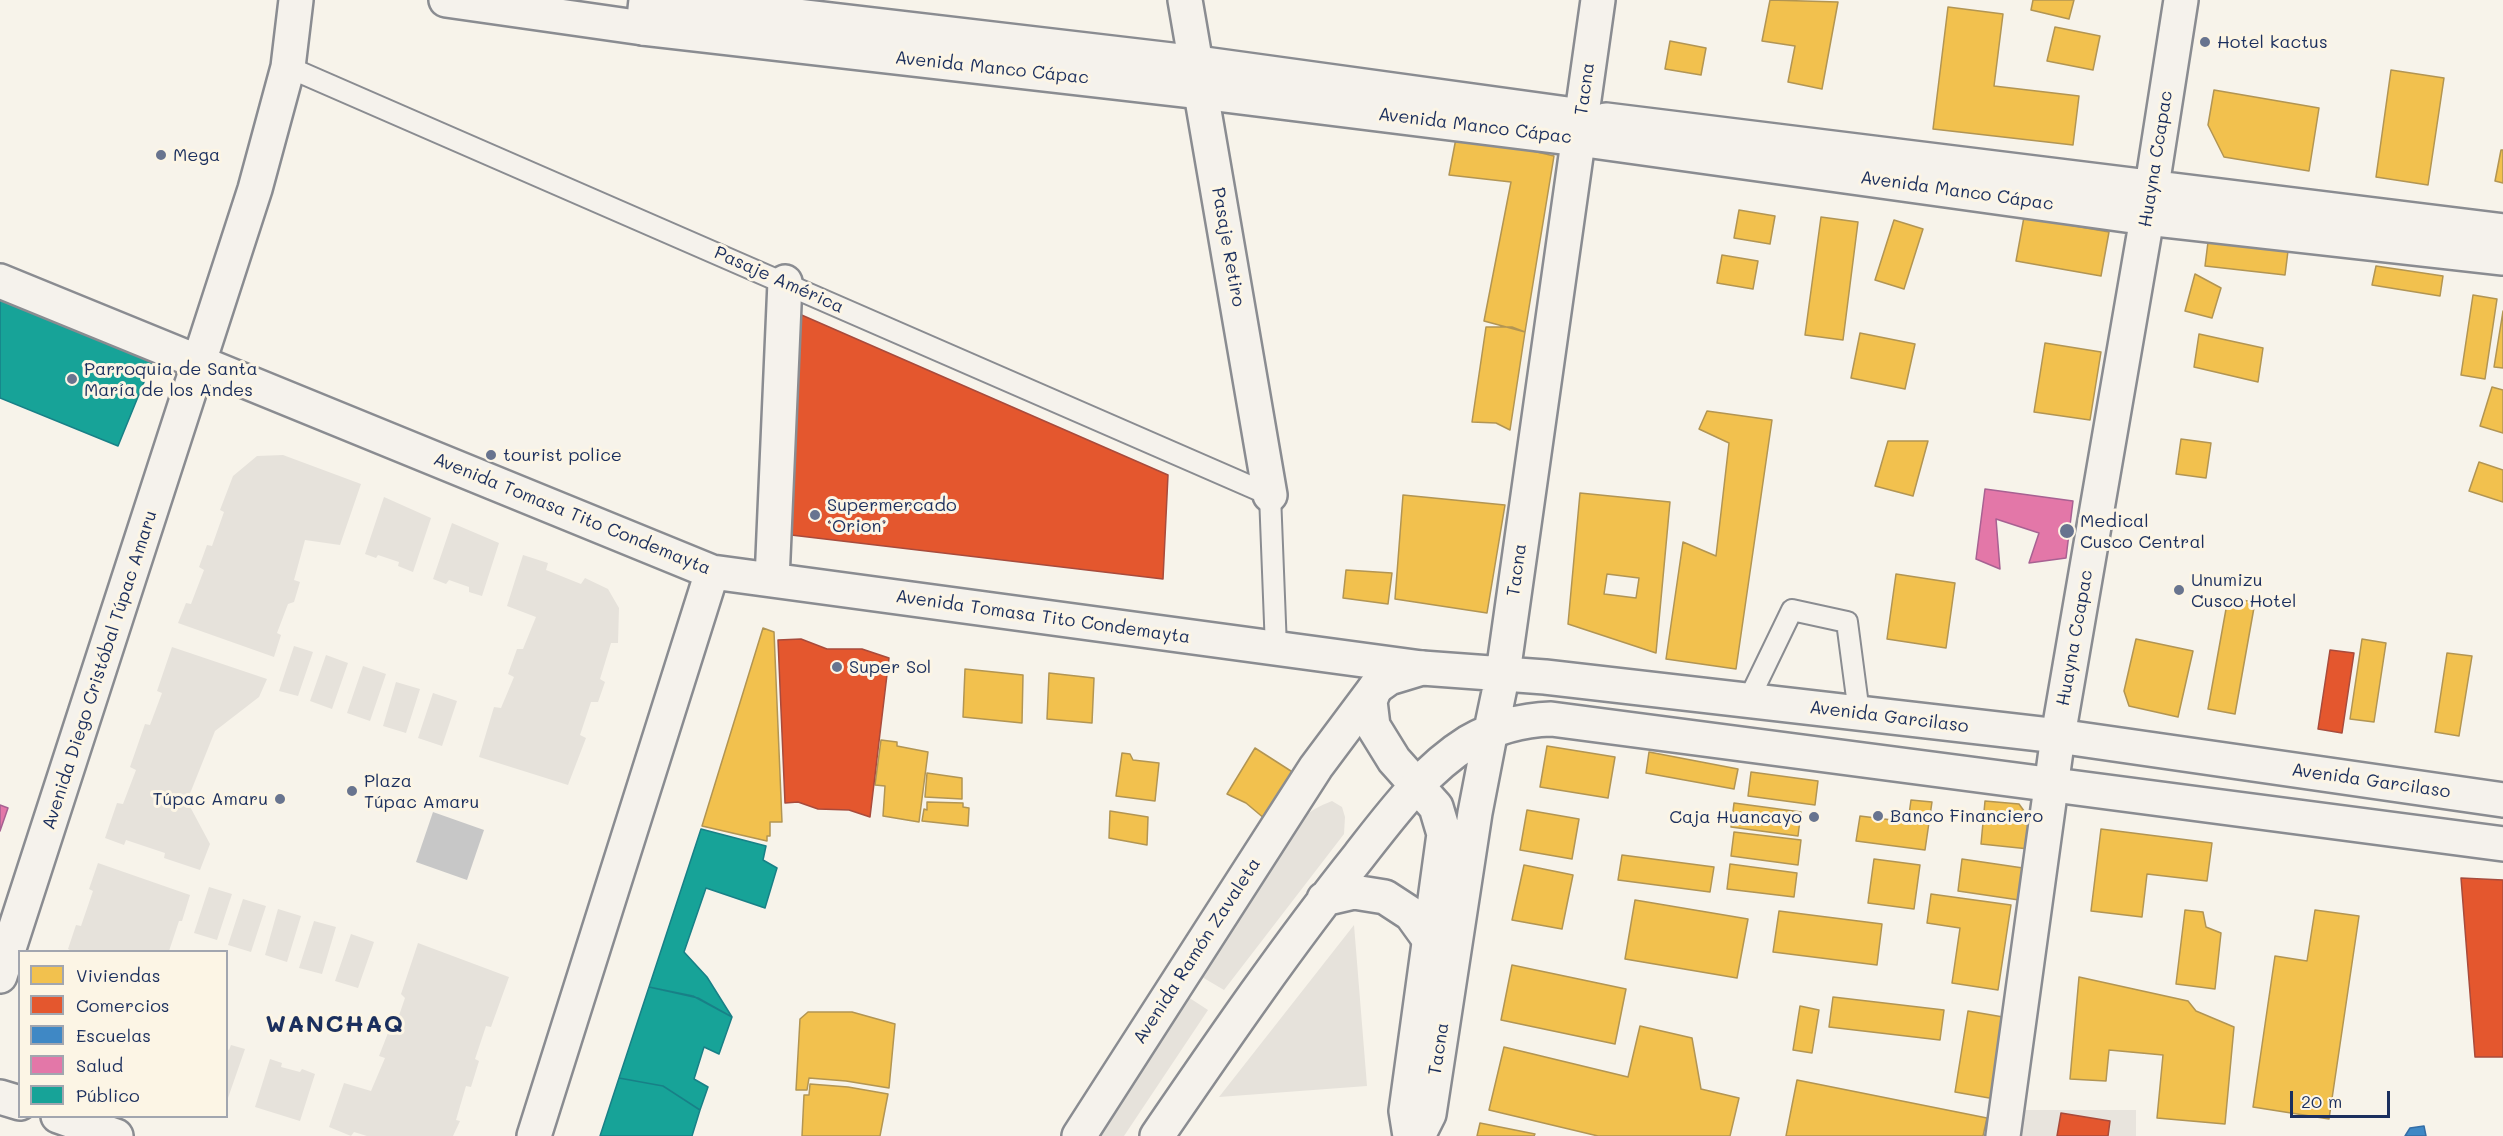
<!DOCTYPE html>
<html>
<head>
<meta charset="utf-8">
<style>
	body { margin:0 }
	#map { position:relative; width:2503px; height:1136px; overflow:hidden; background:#f7f3ea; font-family:Mali,sans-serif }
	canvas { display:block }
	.legend { position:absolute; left:18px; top:950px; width:210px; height:168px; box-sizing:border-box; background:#fcf5e5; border:2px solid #a2a6af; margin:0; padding:8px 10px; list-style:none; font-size:18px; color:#1b2f5e }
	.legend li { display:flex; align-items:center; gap:12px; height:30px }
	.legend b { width:30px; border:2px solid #a2a6af }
	.scale { position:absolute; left:2290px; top:1091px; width:100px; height:27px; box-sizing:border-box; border:3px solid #1b2f5e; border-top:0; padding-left:8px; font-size:18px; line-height:21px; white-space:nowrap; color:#1b2f5e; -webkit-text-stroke:4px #fcf5e5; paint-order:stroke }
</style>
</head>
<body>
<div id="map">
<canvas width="2503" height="1136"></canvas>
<ul class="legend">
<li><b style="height:16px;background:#f2c14e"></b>Viviendas</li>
<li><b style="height:16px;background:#e4572e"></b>Comercios</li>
<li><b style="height:16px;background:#3f88c5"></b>Escuelas</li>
<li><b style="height:16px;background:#e377a8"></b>Salud</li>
<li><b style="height:16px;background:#17a398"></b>Público</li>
</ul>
<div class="scale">20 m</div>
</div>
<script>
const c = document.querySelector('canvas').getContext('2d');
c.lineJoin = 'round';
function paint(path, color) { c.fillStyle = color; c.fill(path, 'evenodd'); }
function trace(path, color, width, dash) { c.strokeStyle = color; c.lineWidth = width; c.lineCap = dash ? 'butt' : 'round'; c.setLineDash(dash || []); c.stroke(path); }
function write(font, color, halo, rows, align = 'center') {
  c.font = font + ' Mali,sans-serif'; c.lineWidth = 6; c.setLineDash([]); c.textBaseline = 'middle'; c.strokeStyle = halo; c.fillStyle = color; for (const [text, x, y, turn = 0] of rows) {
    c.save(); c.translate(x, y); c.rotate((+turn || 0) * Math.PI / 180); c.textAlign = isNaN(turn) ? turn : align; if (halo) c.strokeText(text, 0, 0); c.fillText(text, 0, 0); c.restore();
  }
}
paint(new Path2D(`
	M 2009,1110 L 2136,1110 L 2136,1136 L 2005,1136 Z`), '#e8e4dd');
paint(new Path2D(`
	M 283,455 L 361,484 L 340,545 L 305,540 L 294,580 L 300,582 L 294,602 L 288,604 L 277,633 L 281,635 L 274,657 L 178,623 L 186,603 L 191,604 L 204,570 L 199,567 L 207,545 L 212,546 L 224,512 L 220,510 L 233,476 L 257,456 Z
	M 384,497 L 431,518 L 413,572 L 398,566 L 399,562 L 378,555 L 376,558 L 365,554 Z
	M 452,523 L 499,543 L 482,596 L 469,592 L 469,587 L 449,580 L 446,584 L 433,579 Z
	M 523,555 L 548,563 L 546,570 L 581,584 L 585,578 L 608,589 L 619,608 L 618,643 L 611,643 L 600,679 L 605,682 L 598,702 L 591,702 L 580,735 L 586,738 L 568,785 L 479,757 L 494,707 L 501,708 L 514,677 L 508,674 L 517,649 L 523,649 L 536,617 L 507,606 Z
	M 294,646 L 313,652 L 298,696 L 279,691 Z
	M 172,647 L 267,679 L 259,697 L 215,731 L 187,801 L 210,844 L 200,870 L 164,858 L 165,853 L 126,840 L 124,845 L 105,838 L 117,803 L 123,804 L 136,770 L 130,767 L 145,724 L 150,725 L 162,693 L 157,691 Z
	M 326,655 L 348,663 L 332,709 L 310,701 Z
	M 363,666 L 386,674 L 370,721 L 347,713 Z
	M 396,682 L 420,689 L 406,733 L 383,726 Z
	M 433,693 L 457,701 L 442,746 L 418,738 Z
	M 1332,801 L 1342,807 L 1345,817 L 1344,834 L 1224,990 L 1202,977 L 1285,846 C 1297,821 1306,811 1332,801 Z
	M 98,863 L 190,895 L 182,921 L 179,921 L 169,951 L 73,952 L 68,949 L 76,925 L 81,926 L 93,891 L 89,889 Z
	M 209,887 L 232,894 L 217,940 L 194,933 Z
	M 243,899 L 266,906 L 251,952 L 228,945 Z
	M 278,909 L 301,916 L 287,962 L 265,955 Z
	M 314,921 L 336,927 L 322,974 L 299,968 Z
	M 1354,925 L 1367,1086 L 1219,1097 Z
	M 351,934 L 374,942 L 358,988 L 335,981 Z
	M 418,943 L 509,977 L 491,1027 L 486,1026 L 475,1059 L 479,1061 L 471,1087 L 466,1086 L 456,1120 L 460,1121 L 453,1136 L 367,1136 L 354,1132 L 351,1136 L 329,1127 L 344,1083 L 371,1091 L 385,1058 L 379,1056 L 388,1033 L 393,1033 L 405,998 L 401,994 Z
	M 1188,997 L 1208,1010 L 1124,1136 L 1096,1136 Z
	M 231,1045 L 245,1049 L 228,1098 L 227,1049 L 229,1050 Z
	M 270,1059 L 282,1063 L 281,1067 L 300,1072 L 302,1069 L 315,1074 L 300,1121 L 255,1107 Z`), '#e6e2db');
paint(new Path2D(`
	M 433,812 L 484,830 L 467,880 L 416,862 Z`), '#c7c7c7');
const homes = new Path2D(`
	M 1770,0 L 1838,2 L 1822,89 L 1788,82 L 1795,46 L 1762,41 Z
	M 2033,0 L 2074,0 L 2069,19 L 2031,10 Z
	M 1948,7 L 2003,14 L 1994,86 L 2079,96 L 2073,145 L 1933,129 Z
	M 2055,27 L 2100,36 L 2093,70 L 2047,61 Z
	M 1670,41 L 1706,48 L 1701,75 L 1665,69 Z
	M 2391,70 L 2444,78 L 2428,185 L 2376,177 Z
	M 2214,90 L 2319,108 L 2309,171 L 2224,157 L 2208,125 Z
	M 1457,133 L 1554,156 L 1525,332 L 1484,321 L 1511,182 L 1449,175 Z
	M 2501,150 L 2503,150 L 2503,183 L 2495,181 Z
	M 1739,210 L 1775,216 L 1770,244 L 1734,238 Z
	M 1821,217 L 1858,222 L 1843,340 L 1805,335 Z
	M 2024,217 L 2109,232 L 2101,276 L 2016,261 Z
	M 1894,220 L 1923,229 L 1904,289 L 1875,280 Z
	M 2208,242 L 2288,251 L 2285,275 L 2205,266 Z
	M 1722,255 L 1758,261 L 1753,289 L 1717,283 Z
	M 2376,266 L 2443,276 L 2440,296 L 2372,285 Z
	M 2195,274 L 2221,288 L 2212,318 L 2185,311 Z
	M 2473,295 L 2497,299 L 2485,379 L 2461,375 Z
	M 2503,311 L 2503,368 L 2494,367 Z
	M 1486,327 L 1512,327 L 1525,332 L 1510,430 L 1496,423 L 1472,422 Z
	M 1860,333 L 1915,344 L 1905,389 L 1851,378 Z
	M 2199,334 L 2263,348 L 2258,382 L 2194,367 Z
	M 2045,343 L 2101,352 L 2090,420 L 2034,412 Z
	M 2492,387 L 2503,390 L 2503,433 L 2480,426 Z
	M 1707,411 L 1772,420 L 1736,669 L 1666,659 L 1683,542 L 1716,556 L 1729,443 L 1699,429 Z
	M 2181,439 L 2211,443 L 2206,478 L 2176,474 Z
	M 1888,441 L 1928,441 L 1913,496 L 1875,486 Z
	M 2479,462 L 2503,470 L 2503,502 L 2469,491 Z
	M 1580,493 L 1670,502 L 1656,653 L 1568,624 ZM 1607,574 L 1639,578 L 1636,598 L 1604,594 Z
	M 1403,495 L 1505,505 L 1487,613 L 1395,599 Z
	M 1346,570 L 1392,573 L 1388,604 L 1343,598 Z
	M 1896,574 L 1955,583 L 1946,648 L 1887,639 Z
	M 2228,598 L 2255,602 L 2235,714 L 2208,709 Z
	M 763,628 L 774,632 L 782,822 L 770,822 L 770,836 L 767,836 L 767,841 L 702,826 Z
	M 2136,639 L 2193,651 L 2178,717 L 2129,706 L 2124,691 Z
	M 2362,639 L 2386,643 L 2374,722 L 2350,719 Z
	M 2447,653 L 2472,656 L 2459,736 L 2435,732 Z
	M 965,669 L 1023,675 L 1022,723 L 963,717 Z
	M 1049,673 L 1094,678 L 1092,723 L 1047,719 Z
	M 881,740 L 897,742 L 897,746 L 928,752 L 919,822 L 883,816 L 885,786 L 875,785 Z
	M 1547,746 L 1615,757 L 1608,798 L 1540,787 Z
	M 1255,748 L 1294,773 L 1265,819 L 1246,803 L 1227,794 Z
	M 1649,752 L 1738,769 L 1734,789 L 1646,773 Z
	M 1122,753 L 1130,754 L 1133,760 L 1159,763 L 1155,801 L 1116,796 Z
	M 1751,772 L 1818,781 L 1815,805 L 1748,796 Z
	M 927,773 L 962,778 L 962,799 L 925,797 Z
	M 1911,800 L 1932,802 L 1925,850 L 1856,841 L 1860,816 L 1908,822 Z
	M 1985,801 L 2019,804 L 2032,822 L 2029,849 L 1981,844 Z
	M 927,802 L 963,803 L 963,807 L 969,808 L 968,826 L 922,821 L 924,809 L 927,810 Z
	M 1734,803 L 1801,812 L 1798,836 L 1731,827 Z
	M 1527,810 L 1579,819 L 1572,859 L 1520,850 Z
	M 1110,811 L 1148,817 L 1147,845 L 1109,838 Z
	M 2101,829 L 2212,843 L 2207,881 L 2147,874 L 2142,917 L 2091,911 Z
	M 1734,832 L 1801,840 L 1798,865 L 1731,856 Z
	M 1622,855 L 1714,867 L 1710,892 L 1618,880 Z
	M 1874,859 L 1920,865 L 1914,909 L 1868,903 Z
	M 1962,859 L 2023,868 L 2019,900 L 1958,891 Z
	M 1730,864 L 1797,873 L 1794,897 L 1727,889 Z
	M 1524,865 L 1573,875 L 1562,929 L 1512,920 Z
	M 1931,894 L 2011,905 L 1998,990 L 1952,983 L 1960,928 L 1927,923 Z
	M 1635,900 L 1748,919 L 1737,978 L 1625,959 Z
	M 2185,910 L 2203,912 L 2206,927 L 2221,933 L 2215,989 L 2176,984 Z
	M 2315,910 L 2359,916 L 2329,1119 L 2253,1107 L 2275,956 L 2307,961 Z
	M 1779,911 L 1882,924 L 1877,965 L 1773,952 Z
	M 1512,965 L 1626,989 L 1615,1044 L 1501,1020 Z
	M 2079,977 L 2188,1001 L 2196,1011 L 2234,1027 L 2225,1124 L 2157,1118 L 2163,1055 L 2109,1050 L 2106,1081 L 2070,1079 Z
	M 1833,997 L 1944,1010 L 1940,1040 L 1829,1027 Z
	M 1800,1006 L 1819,1010 L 1812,1053 L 1793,1050 Z
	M 1968,1011 L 2009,1018 L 1995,1099 L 1955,1092 Z
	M 808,1012 L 852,1012 L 895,1024 L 889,1088 L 846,1081 L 809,1078 L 807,1090 L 796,1090 L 800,1019 Z
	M 1640,1026 L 1692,1038 L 1701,1089 L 1739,1098 L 1730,1136 L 1598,1136 L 1489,1110 L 1504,1047 L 1628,1077 Z
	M 1797,1080 L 1987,1118 L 1983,1136 L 1786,1136 Z
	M 810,1084 L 848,1087 L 888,1094 L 880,1136 L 802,1136 L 804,1095 L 809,1095 Z
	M 1480,1123 L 1535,1134 L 1534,1136 L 1477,1136 Z`);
paint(homes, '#f2c14e');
trace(homes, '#b29553', 1.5);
const shops = new Path2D(`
	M 797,313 L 1168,475 L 1163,579 L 791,535 Z
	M 801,639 L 827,649 L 862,649 L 889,658 L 870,817 L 849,810 L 818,809 L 798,802 L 785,803 L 778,640 Z
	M 2330,650 L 2354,653 L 2342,733 L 2318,729 Z
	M 2461,878 L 2503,880 L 2503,1057 L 2475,1057 Z
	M 2061,1113 L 2110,1121 L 2108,1136 L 2057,1136 Z`);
paint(shops, '#e4572e');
trace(shops, '#a84b3c', 1.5);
const schools = new Path2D(`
	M 2424,1126 L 2426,1136 L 2405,1136 L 2410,1128 Z`);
paint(schools, '#3f88c5');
trace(schools, '#346da6', 1.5);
const health = new Path2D(`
	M 1985,489 L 2073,501 L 2066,558 L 2029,563 L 2039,533 L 1996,519 L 2000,569 L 1976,559 Z
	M 0,805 L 8,808 L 0,831 Z`);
paint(health, '#e377a8');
trace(health, '#a76192', 1.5);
const public = new Path2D(`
	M 0,299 L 153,360 L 118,446 L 0,398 Z
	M 701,829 L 766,846 L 763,860 L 777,868 L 765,908 L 706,888 L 684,952 L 707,977 L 732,1017 L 698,998 L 649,987 Z
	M 649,987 L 693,996 L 732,1017 L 719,1054 L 704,1047 L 694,1079 L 708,1087 L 700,1110 L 663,1086 L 619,1078 Z
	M 619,1078 L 663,1086 L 700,1110 L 692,1136 L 600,1136 Z`);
paint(public, '#17a398');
trace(public, '#188087', 1.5);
const lane = new Path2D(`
	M 288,67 L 1270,495 L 1276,648
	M 1748,701 L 1792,610 L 1847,622 L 1859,713`);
const street = new Path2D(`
	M 1185,0 L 1270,495
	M 643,28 L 646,0
	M 1606,120 L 2503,231
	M 1578,139 L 2147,218 L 2503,258
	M 0,281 L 712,572 L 1422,668
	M 772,580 L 785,282
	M 1375,688 L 1370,701 L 1373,726 L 1394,760 L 1436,807 L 1444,834 L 1406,1111 L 1410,1136
	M 0,976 L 255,189 L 288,67 L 296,0
	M 0,1097 L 20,1103
	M 58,1116 L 116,1136
	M 534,1136 L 712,572
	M 1418,1136 L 1429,1114 L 1475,813 L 1491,730
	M 2003,1136 L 2058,736 L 2147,218 L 2181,0`);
const secondary = new Path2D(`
	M 446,0 L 643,28 L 1202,92 L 1578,139
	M 661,0 L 1197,63 L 1582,116
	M 1491,730 L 1503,673 L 1598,0
	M 1324,899 L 1354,892 L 1385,897 L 1411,914 L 1429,939
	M 1079,1136 L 1316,767 L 1375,688 L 1389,678 L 1422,668 L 1545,677 L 2058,736 L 2503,800
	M 1157,1136 C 1222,1041 1287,946 1359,856 C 1391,815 1424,770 1469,742 C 1495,727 1521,720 1551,719 L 2503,844`);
trace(lane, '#8a8c91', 24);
trace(street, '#8a8c91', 38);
trace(secondary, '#8a8c91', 38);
trace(lane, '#f5f2ec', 20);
trace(street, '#f5f2ec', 33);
trace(secondary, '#f5f2ec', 33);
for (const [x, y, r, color] of [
	[2205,42,6,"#68748f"],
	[161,155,6,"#68748f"],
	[72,379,6,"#68748f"],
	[491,455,6,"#68748f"],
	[815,515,6,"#68748f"],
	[2067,531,8,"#68748f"],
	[2179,590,6,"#68748f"],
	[837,667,6,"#68748f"],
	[352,791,6,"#68748f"],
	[280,799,6,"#68748f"],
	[1878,816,6,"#68748f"],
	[1814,817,6,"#68748f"]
]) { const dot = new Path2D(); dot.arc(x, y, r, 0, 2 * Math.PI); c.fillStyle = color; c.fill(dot); trace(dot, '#fcf5e5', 2); }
write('18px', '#1b2f5e', '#fcf5e5', [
	["Hotel kactus",2217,42],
	["Mega",173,155],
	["Parroquia de Santa",84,369],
	["María de los Andes",84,390],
	["tourist police",503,455],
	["Supermercado",827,505],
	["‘Orion’",827,526],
	["Medical",2080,521],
	["Cusco Central",2080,542],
	["Unumizu",2191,580],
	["Cusco Hotel",2191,601],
	["Super Sol",849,667],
	["Plaza",364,781],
	["Túpac Amaru",364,802],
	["Túpac Amaru",268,799,"right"],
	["Banco Financiero",1890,816],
	["Caja Huancayo",1802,817,"right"]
], 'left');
write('18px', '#1b2f5e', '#fcf5e5', [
	["Avenida Manco Cápac",992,68,6],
	["Tacna",1585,89,-82],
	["Avenida Manco Cápac",1475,126,7],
	["Huayna Ccapac",2156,159,-81],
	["Avenida Manco Cápac",1957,191,8],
	["Pasaje Retiro",1228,247,80],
	["Pasaje América",779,280,24],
	["Avenida Tomasa Tito Condemayta",572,514,22],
	["Tacna",1517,570,-82],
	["Avenida Tomasa Tito Condemayta",1043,617,8],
	["Huayna Ccapac",2075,638,-80],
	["Avenida Diego Cristóbal Túpac Amaru",100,670,-72],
	["Avenida Garcilaso",1889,717,7],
	["Avenida Garcilaso",2371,781,8],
	["Avenida Ramón Zavaleta",1197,951,-57],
	["Tacna",1439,1049,-81]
]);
c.letterSpacing = '1.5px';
write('bold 24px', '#1b2f5e', '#fcf5e5', [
	["WANCHAQ",335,1025]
]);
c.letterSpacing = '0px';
</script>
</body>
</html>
